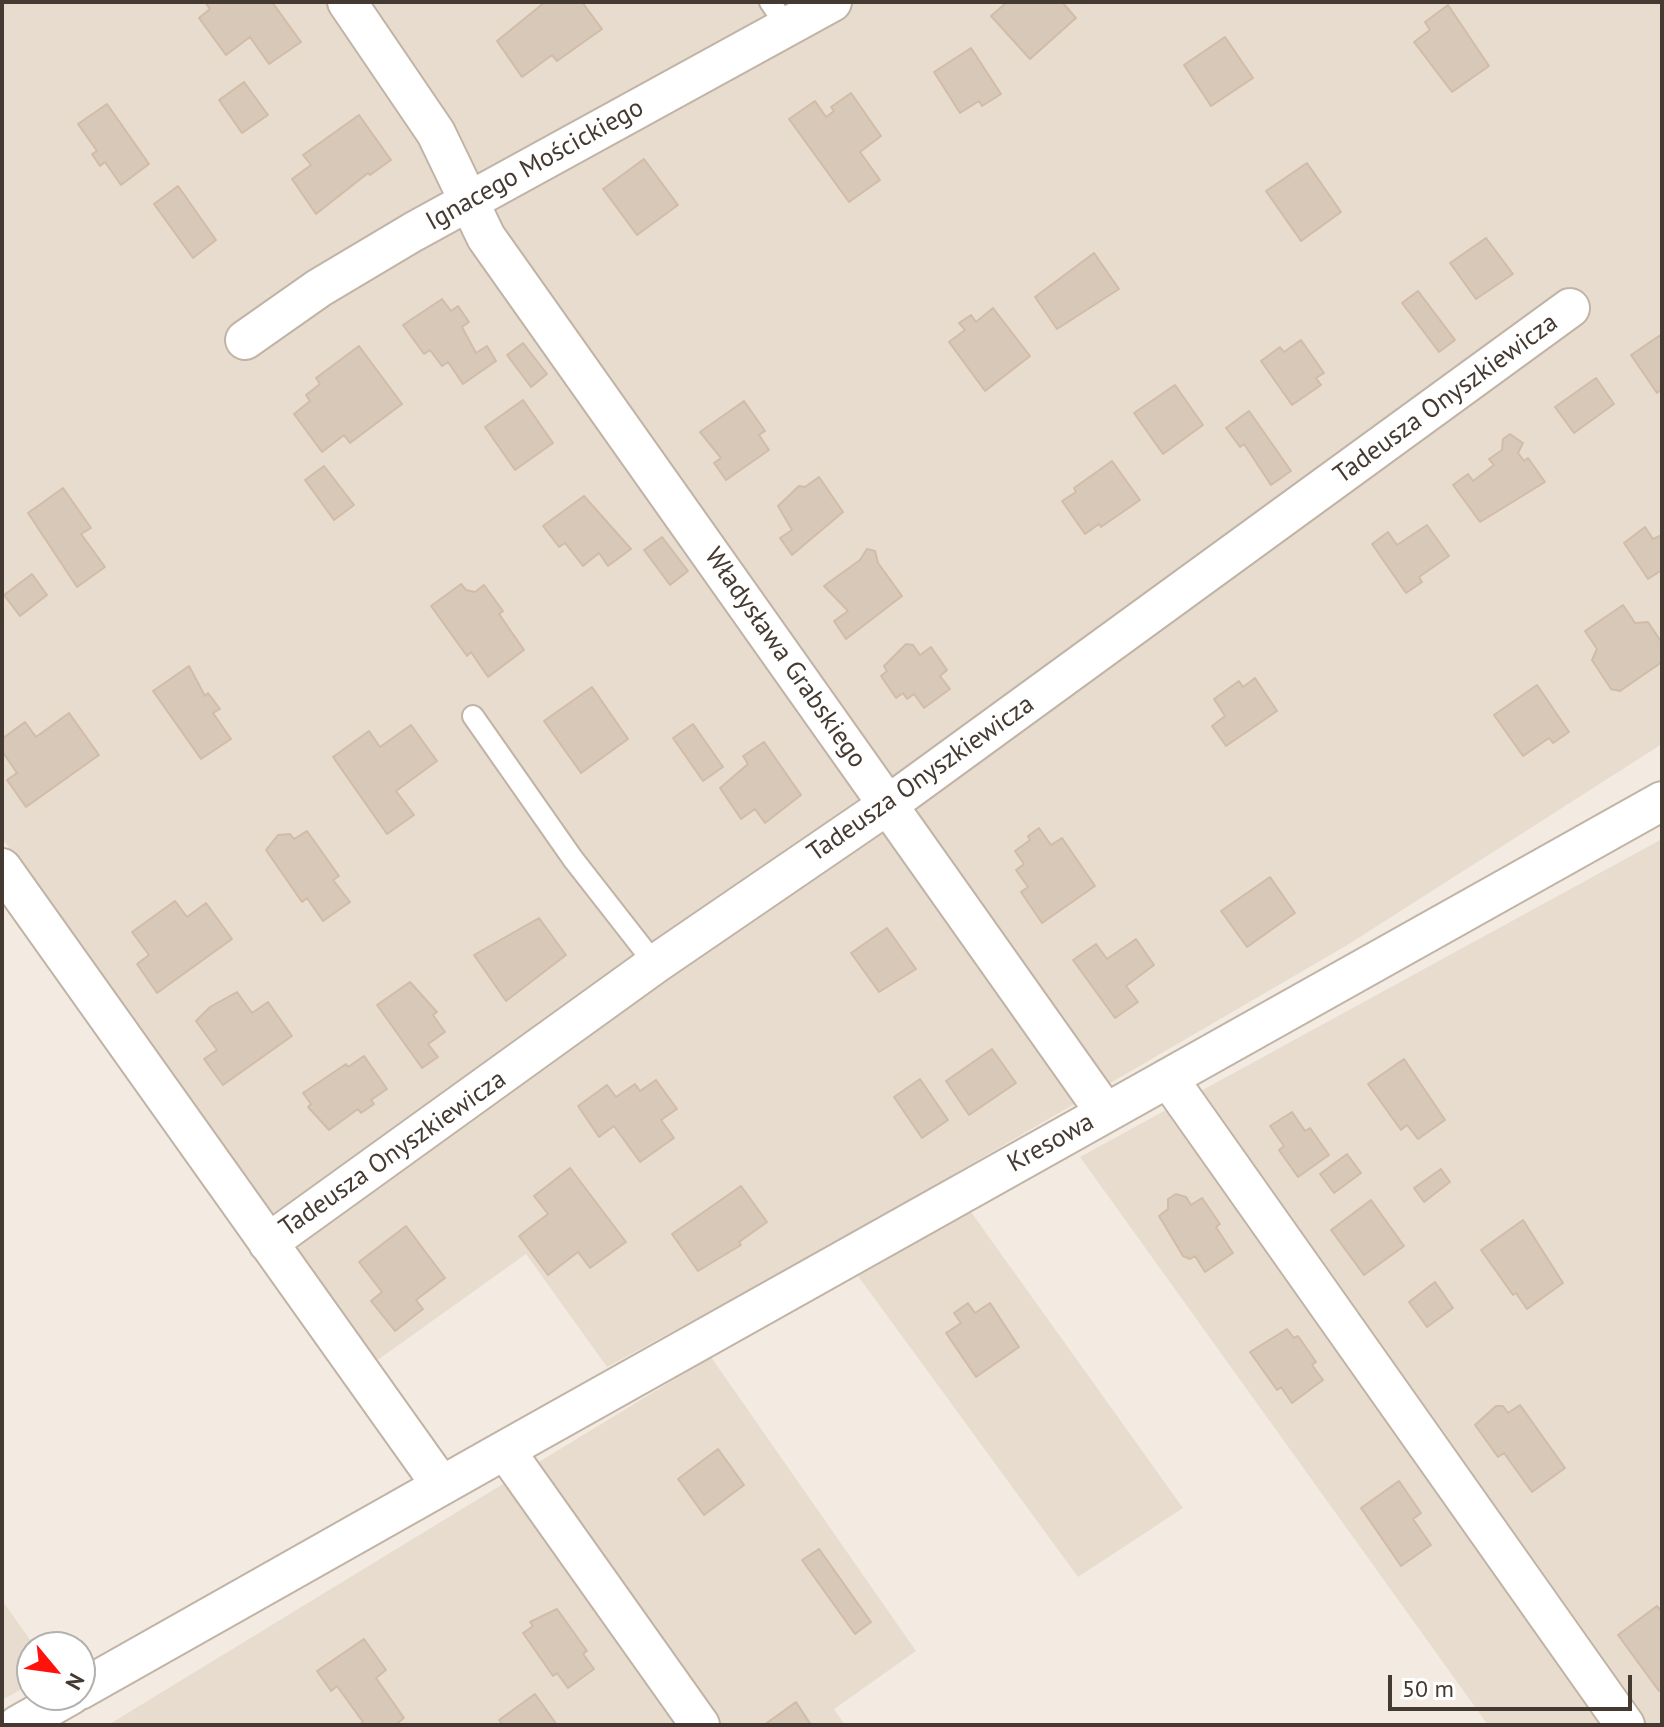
<!DOCTYPE html>
<html>
<head>
<meta charset="utf-8">
<style>
	body { margin:0 }
	#map { position:relative; width:1664px; height:1727px; overflow:hidden; background:#f3ebe1; font-family:"PT Sans",sans-serif }
	canvas { display:block }
	.frame { position:absolute; inset:0; border:4px solid #443a31; pointer-events:none }
	.north { position:absolute; left:16px; top:1631px; width:80px; height:80px; box-sizing:border-box; background:#fff; border:2px solid #b4b0ad; border-radius:50%; rotate:119deg; font-size:22px; font-weight:700; line-height:32px; text-align:center; color:#443a31 }
	.north::after { content:''; display:block; margin:auto; width:28px; height:36px; background:#ff110c; clip-path:polygon(50% 0,100% 100%,50% 72%,0 100%) }
	.scale { position:absolute; left:1388px; top:1675px; width:244px; height:36px; box-sizing:border-box; border:4px solid #443a31; border-top:0; padding-left:10px; font-size:24px; line-height:28px; white-space:nowrap; color:#443a31; -webkit-text-stroke:6px #fff; paint-order:stroke }
</style>
</head>
<body>
<div id="map">
<canvas width="1664" height="1727"></canvas>
<div class="frame"></div>
<div class="north">N</div>
<div class="scale">50 m</div>
</div>
<script>
const c = document.querySelector('canvas').getContext('2d');
c.lineJoin = 'round';
function paint(path, color) { c.fillStyle = color; c.fill(path, 'evenodd'); }
function trace(path, color, width, dash) { c.strokeStyle = color; c.lineWidth = width; c.lineCap = dash ? 'butt' : 'round'; c.setLineDash(dash || []); c.stroke(path); }
function write(font, color, halo, rows, align = 'center') {
  c.font = font + ' "PT Sans",sans-serif'; c.lineWidth = 6; c.setLineDash([]); c.textBaseline = 'middle'; c.strokeStyle = halo; c.fillStyle = color; for (const [text, x, y, turn = 0] of rows) {
    c.save(); c.translate(x, y); c.rotate((+turn || 0) * Math.PI / 180); c.textAlign = isNaN(turn) ? turn : align; if (halo) c.strokeText(text, 0, 0); c.fillText(text, 0, 0); c.restore();
  }
}
paint(new Path2D(`
	M 2,2 L 1662,2 L 1662,744 L 1349,944 L 834,1244 L 607,1367 L 526,1254 L 372,1364 L 2,838 Z
	M 1662,839 L 1662,1725 L 1488,1725 L 1080,1157 Z
	M 971,1212 L 1183,1508 L 1078,1577 L 858,1276 Z
	M 711,1357 L 916,1651 L 834,1709 L 845,1725 L 108,1725 Z
	M 2,1600 L 35,1647 L 32,1647 L 32,1683 L 2,1700 Z`), '#e7dcce');
const building = new Path2D(`
	M 205,2 L 272,2 L 301,42 L 269,64 L 250,37 L 226,55 L 199,18 L 210,9 Z
	M 545,2 L 582,2 L 602,29 L 557,61 L 552,55 L 522,77 L 497,41 Z
	M 1007,2 L 1062,2 L 1076,18 L 1030,59 L 991,16 Z
	M 1448,5 L 1489,66 L 1452,92 L 1414,42 L 1430,30 L 1425,22 Z
	M 1225,37 L 1253,78 L 1211,106 L 1184,65 Z
	M 971,48 L 1001,94 L 982,106 L 979,101 L 960,113 L 934,72 Z
	M 244,82 L 268,115 L 242,133 L 219,100 Z
	M 851,93 L 881,136 L 860,152 L 880,180 L 849,202 L 789,119 L 815,101 L 826,117 L 834,111 L 831,107 Z
	M 107,104 L 149,164 L 121,185 L 105,162 L 100,166 L 92,154 L 97,151 L 78,124 Z
	M 359,115 L 391,160 L 370,175 L 368,173 L 316,214 L 292,179 L 311,165 L 303,155 Z
	M 644,159 L 678,205 L 637,235 L 603,189 Z
	M 1307,163 L 1341,212 L 1301,241 L 1266,191 Z
	M 178,186 L 216,240 L 193,258 L 154,204 Z
	M 1486,238 L 1513,274 L 1476,299 L 1450,263 Z
	M 1094,253 L 1119,289 L 1057,329 L 1035,297 Z
	M 1418,291 L 1455,340 L 1439,352 L 1402,303 Z
	M 442,299 L 451,311 L 458,306 L 469,322 L 462,327 L 476,353 L 487,346 L 496,361 L 463,384 L 448,362 L 442,366 L 430,350 L 424,354 L 403,325 Z
	M 993,308 L 1030,356 L 985,391 L 949,342 L 965,330 L 959,323 L 971,315 L 976,322 Z
	M 1662,334 L 1662,389 L 1657,393 L 1631,355 Z
	M 1301,340 L 1324,373 L 1316,378 L 1321,385 L 1292,405 L 1261,361 L 1280,347 L 1284,352 Z
	M 523,343 L 547,374 L 531,387 L 507,355 Z
	M 359,346 L 402,404 L 350,443 L 344,435 L 322,452 L 294,414 L 310,401 L 306,395 L 320,384 L 316,378 Z
	M 1596,378 L 1614,404 L 1574,433 L 1555,407 Z
	M 1175,385 L 1203,425 L 1163,454 L 1134,413 Z
	M 523,400 L 553,443 L 515,470 L 485,427 Z
	M 744,401 L 765,431 L 759,435 L 769,450 L 726,480 L 714,463 L 721,458 L 700,432 Z
	M 1249,411 L 1291,471 L 1271,485 L 1244,444 L 1240,447 L 1226,428 Z
	M 1510,434 L 1523,443 L 1518,453 L 1524,461 L 1528,458 L 1545,482 L 1480,522 L 1453,485 L 1468,474 L 1473,481 L 1494,465 L 1489,459 L 1502,450 L 1503,439 Z
	M 1112,461 L 1140,500 L 1101,527 L 1099,524 L 1085,534 L 1062,501 L 1076,492 L 1074,488 Z
	M 324,466 L 354,505 L 334,520 L 305,480 Z
	M 819,477 L 843,512 L 792,555 L 780,538 L 792,530 L 778,506 L 799,486 L 805,487 Z
	M 63,488 L 91,528 L 81,534 L 105,567 L 77,587 L 28,513 Z
	M 584,496 L 631,549 L 608,566 L 599,553 L 583,566 L 565,543 L 559,547 L 543,526 Z
	M 1427,525 L 1449,556 L 1419,577 L 1422,582 L 1406,593 L 1372,544 L 1388,532 L 1397,545 Z
	M 1645,527 L 1653,539 L 1662,535 L 1662,570 L 1648,579 L 1624,543 Z
	M 662,537 L 688,571 L 670,585 L 644,550 Z
	M 867,549 L 875,551 L 878,563 L 902,596 L 846,639 L 834,621 L 848,611 L 824,586 L 860,560 Z
	M 32,574 L 47,595 L 20,616 L 4,595 Z
	M 461,584 L 466,590 L 475,592 L 484,585 L 503,611 L 499,614 L 524,650 L 488,677 L 471,652 L 467,656 L 431,606 Z
	M 1623,605 L 1635,623 L 1648,622 L 1662,643 L 1662,662 L 1620,691 L 1611,689 L 1592,660 L 1597,649 L 1585,631 Z
	M 906,644 L 913,645 L 920,655 L 931,647 L 947,670 L 940,676 L 950,689 L 924,708 L 914,694 L 907,699 L 903,693 L 896,698 L 881,676 L 887,671 L 884,666 Z
	M 189,666 L 205,696 L 208,693 L 220,709 L 213,713 L 231,739 L 201,759 L 153,691 Z
	M 1255,678 L 1277,711 L 1226,746 L 1212,726 L 1225,716 L 1214,699 L 1239,681 L 1243,687 Z
	M 1537,685 L 1569,732 L 1553,743 L 1549,738 L 1523,756 L 1494,715 Z
	M 592,687 L 628,739 L 581,773 L 544,721 Z
	M 69,713 L 99,755 L 26,807 L 7,780 L 17,773 L 2,751 L 2,739 L 25,722 L 36,737 Z
	M 693,724 L 723,767 L 703,781 L 673,738 Z
	M 411,725 L 437,761 L 396,791 L 414,815 L 387,834 L 333,757 L 369,731 L 380,747 Z
	M 764,742 L 801,795 L 765,823 L 755,809 L 741,819 L 720,788 L 748,764 L 743,756 Z
	M 1039,828 L 1051,845 L 1062,838 L 1095,886 L 1042,923 L 1021,892 L 1028,887 L 1016,870 L 1024,864 L 1015,851 L 1030,840 L 1028,836 Z
	M 307,831 L 339,876 L 333,880 L 350,902 L 323,921 L 307,898 L 302,902 L 266,850 L 278,835 L 290,834 L 294,839 Z
	M 1270,877 L 1295,913 L 1247,947 L 1221,911 Z
	M 175,901 L 187,917 L 206,903 L 232,939 L 157,993 L 137,964 L 149,955 L 132,932 Z
	M 539,918 L 566,955 L 506,1001 L 474,955 Z
	M 887,928 L 916,969 L 879,992 L 851,953 Z
	M 1136,939 L 1154,965 L 1126,986 L 1138,1002 L 1115,1018 L 1073,960 L 1096,944 L 1107,959 Z
	M 410,982 L 437,1012 L 433,1015 L 445,1032 L 428,1044 L 438,1057 L 422,1068 L 377,1005 Z
	M 237,992 L 252,1013 L 268,1002 L 292,1036 L 223,1085 L 204,1059 L 217,1050 L 196,1021 L 210,1007 Z
	M 992,1049 L 1016,1083 L 969,1115 L 946,1081 Z
	M 364,1056 L 387,1089 L 371,1100 L 374,1104 L 361,1113 L 358,1109 L 329,1130 L 308,1107 L 311,1104 L 303,1093 L 346,1064 L 348,1067 Z
	M 1404,1059 L 1445,1120 L 1418,1139 L 1407,1125 L 1401,1130 L 1368,1084 Z
	M 920,1079 L 948,1120 L 922,1138 L 894,1097 Z
	M 656,1080 L 677,1109 L 661,1120 L 674,1138 L 640,1162 L 614,1126 L 599,1137 L 578,1106 L 607,1085 L 616,1097 L 635,1084 L 640,1091 Z
	M 1292,1112 L 1305,1131 L 1310,1128 L 1329,1155 L 1298,1177 L 1279,1150 L 1284,1146 L 1270,1126 Z
	M 1347,1154 L 1361,1173 L 1334,1193 L 1320,1174 Z
	M 570,1168 L 626,1242 L 590,1268 L 578,1252 L 548,1275 L 519,1236 L 548,1214 L 534,1196 Z
	M 1441,1169 L 1450,1182 L 1424,1202 L 1414,1188 Z
	M 741,1186 L 767,1222 L 739,1242 L 741,1245 L 698,1271 L 672,1234 Z
	M 1176,1194 L 1186,1197 L 1191,1205 L 1202,1198 L 1220,1224 L 1216,1227 L 1233,1253 L 1205,1272 L 1195,1256 L 1190,1259 L 1183,1256 L 1159,1216 L 1168,1209 L 1168,1199 Z
	M 1371,1200 L 1404,1246 L 1364,1275 L 1331,1230 Z
	M 1523,1220 L 1563,1283 L 1527,1309 L 1516,1293 L 1513,1295 L 1481,1250 Z
	M 406,1226 L 445,1278 L 416,1300 L 423,1309 L 395,1331 L 371,1301 L 382,1292 L 359,1262 Z
	M 1435,1282 L 1453,1308 L 1427,1327 L 1409,1302 Z
	M 968,1303 L 975,1313 L 990,1303 L 1019,1347 L 976,1377 L 946,1333 L 961,1323 L 954,1313 Z
	M 1287,1329 L 1294,1338 L 1298,1336 L 1316,1362 L 1312,1365 L 1323,1380 L 1292,1403 L 1281,1387 L 1277,1390 L 1250,1352 Z
	M 1520,1405 L 1565,1468 L 1532,1492 L 1504,1453 L 1498,1457 L 1475,1425 L 1496,1406 L 1503,1406 L 1508,1413 Z
	M 718,1449 L 744,1485 L 704,1515 L 678,1479 Z
	M 1399,1481 L 1421,1513 L 1413,1519 L 1431,1545 L 1401,1566 L 1361,1508 Z
	M 819,1549 L 871,1622 L 855,1634 L 802,1560 Z
	M 1657,1606 L 1662,1612 L 1662,1689 L 1659,1691 L 1618,1635 Z
	M 557,1609 L 587,1651 L 583,1654 L 594,1669 L 568,1688 L 557,1673 L 553,1676 L 523,1633 L 533,1626 L 530,1622 Z
	M 364,1639 L 386,1670 L 376,1678 L 404,1718 L 395,1725 L 359,1725 L 363,1722 L 337,1686 L 331,1691 L 317,1671 Z
	M 535,1694 L 557,1725 L 503,1725 L 499,1720 Z
	M 796,1702 L 811,1725 L 764,1725 Z`);
paint(building, '#d8c8b8');
trace(building, '#d1bca8', 2);
const service = new Path2D(`
	M 770,2 L 787,27
	M 473,716 L 573,859 L 655,964`);
const minor = new Path2D(`
	M 347,2 L 436,133 L 486,237 L 1105,1112
	M 245,340 L 319,288 L 413,232 L 832,2
	M 2,868 L 441,1485
	M 1168,1078 L 1625,1725
	M 268,1243 L 655,964 L 889,804 L 1570,308
	M 505,1450 L 700,1725
	M 80,1690 C 606,1391 1136,1098 1662,801
	M 18,1725 L 71,1695`);
trace(service, '#c1b4a6', 24);
trace(minor, '#c1b4a6', 42);
trace(service, '#fff', 20);
trace(minor, '#fff', 38);
write('26px', '#443a31', '#fff', [
	["Ignacego Mościckiego",535,165,-29],
	["Tadeusza Onyszkiewicza",1446,399,-36],
	["Władysława Grabskiego",785,658,55],
	["Tadeusza Onyszkiewicza",921,779,-35],
	["Kresowa",1051,1143,-29],
	["Tadeusza Onyszkiewicza",393,1154,-35]
]);
</script>
</body>
</html>
